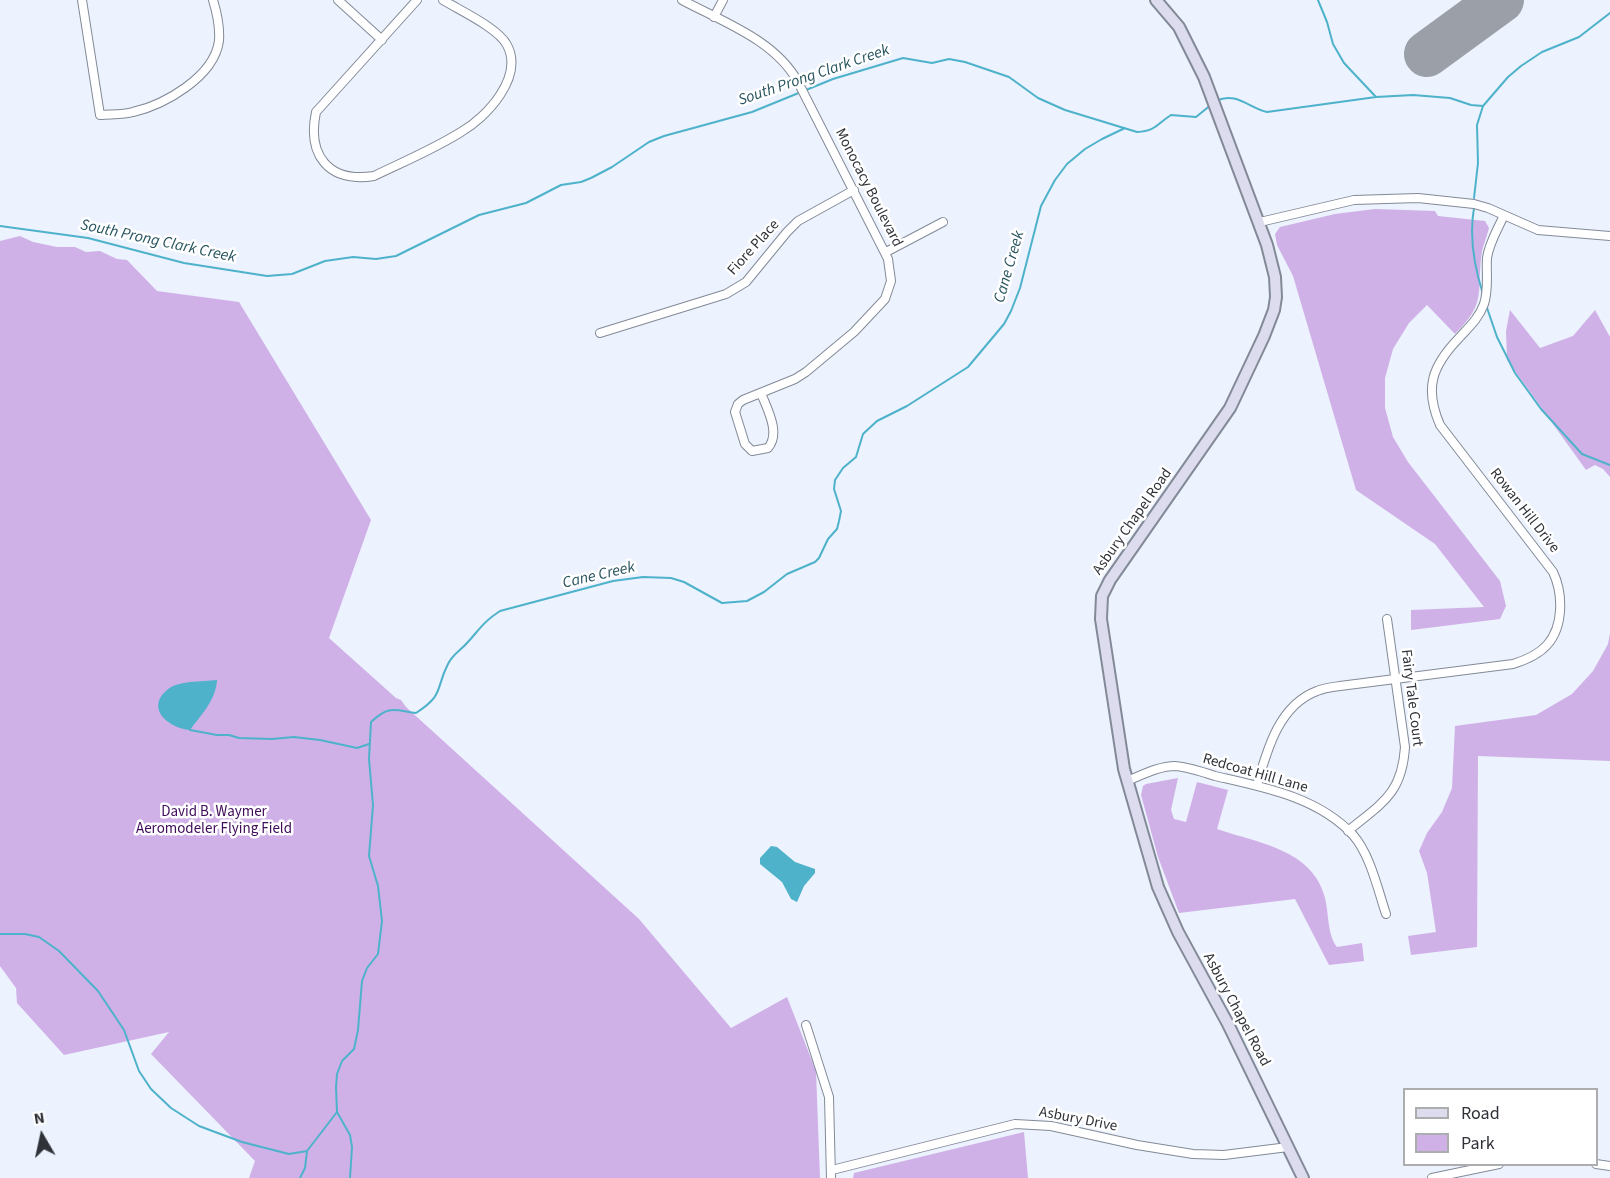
<!DOCTYPE html>
<html>
<head>
<meta charset="utf-8">
<style>
	body { margin:0 }
	#map { position:relative; width:1610px; height:1178px; overflow:hidden; background:#ecf2fe; font-family:"Source Sans 3",sans-serif }
	canvas { display:block }
	.legend { position:absolute; left:1403px; top:1088px; width:195px; height:78px; box-sizing:border-box; background:#fff; border:2px solid #acadaf; margin:0; padding:8px 10px; list-style:none; font-size:18px; color:#2f3238 }
	.legend li { display:flex; align-items:center; gap:12px; height:30px }
	.legend b { width:30px; border:2px solid #acadaf }
	.north { position:absolute; left:12px; top:1106px; width:60px; height:60px; -webkit-text-stroke:4px #fff; paint-order:stroke; rotate:351deg; font-size:16px; font-weight:700; line-height:24px; text-align:center; color:#2f3238 }
	.north::after { content:''; display:block; margin:auto; width:21px; height:27px; background:#2f3238; clip-path:polygon(50% 0,100% 100%,50% 72%,0 100%) }
</style>
</head>
<body>
<div id="map">
<canvas width="1610" height="1178"></canvas>
<ul class="legend">
<li><b style="height:8px;background:#dddcef"></b>Road</li>
<li><b style="height:16px;background:#d0b1e7"></b>Park</li>
</ul>
<div class="north">N</div>
</div>
<script>
const c = document.querySelector('canvas').getContext('2d');
c.lineJoin = 'round';
function paint(path, color) { c.fillStyle = color; c.fill(path, 'evenodd'); }
function trace(path, color, width, dash) { c.strokeStyle = color; c.lineWidth = width; c.lineCap = dash ? 'butt' : 'round'; c.setLineDash(dash || []); c.stroke(path); }
function write(font, color, halo, rows, align = 'center') {
  c.font = font + ' "Source Sans 3",sans-serif'; c.lineWidth = 5; c.setLineDash([]); c.textBaseline = 'middle'; c.strokeStyle = halo; c.fillStyle = color; for (const [text, x, y, turn = 0] of rows) {
    c.save(); c.translate(x, y); c.rotate((+turn || 0) * Math.PI / 180); c.textAlign = isNaN(turn) ? turn : align; if (halo) c.strokeText(text, 0, 0); c.fillText(text, 0, 0); c.restore();
  }
}
paint(new Path2D(`
	M 1375,209 L 1435,211 L 1438,216 L 1485,221 L 1489,228 C 1487,236 1484,243 1482,251 C 1476,291 1488,302 1455,334 L 1427,305 L 1409,323 L 1393,349 L 1385,378 L 1385,408 L 1393,437 L 1408,462 L 1500,581 L 1506,606 L 1500,619 L 1411,630 L 1411,610 L 1484,607 L 1435,544 L 1356,490 L 1293,276 L 1277,245 L 1275,234 L 1280,227 L 1335,214 Z
	M 20,236 L 33,242 L 57,247 L 75,247 L 86,252 L 100,251 L 117,259 L 127,260 L 157,291 L 239,302 L 371,520 L 329,638 L 396,698 L 401,700 L 406,707 L 639,919 L 731,1028 L 787,997 L 816,1071 L 820,1178 L 249,1178 L 255,1161 L 151,1054 L 169,1032 L 64,1055 L 17,1003 L 16,988 L 0,966 L 0,241 Z
	M 1510,310 L 1540,348 L 1573,336 L 1595,310 L 1610,337 L 1610,477 L 1603,469 L 1595,465 L 1586,470 L 1507,360 L 1506,331 Z
	M 1610,633 L 1610,761 L 1478,756 L 1477,947 L 1411,955 L 1408,936 L 1436,932 L 1427,873 L 1419,851 L 1427,833 L 1442,812 L 1452,788 L 1455,726 L 1536,715 L 1572,694 L 1593,671 L 1608,644 Z
	M 1178,778 L 1171,810 L 1174,819 L 1186,822 L 1197,782 L 1228,790 L 1217,829 C 1257,843 1313,849 1325,898 C 1329,913 1327,934 1337,947 L 1362,943 L 1364,961 L 1329,965 L 1295,899 L 1179,913 L 1158,857 L 1141,795 L 1143,786 L 1146,784 Z
	M 1024,1132 L 1028,1178 L 853,1178 L 854,1173 Z`), '#d0b1e7');
paint(new Path2D(`
	M 217,680 C 216,700 201,715 190,730 C 169,728 145,709 167,690 C 178,680 202,682 217,680 Z
	M 771,846 L 777,847 L 795,862 L 815,869 L 815,873 L 804,886 L 797,902 L 791,899 L 782,882 L 760,864 L 760,858 Z`), '#4db2ca');
trace(new Path2D(`
	M 1318,0 L 1327,22 L 1333,44 L 1344,63 L 1376,97
	M 1216,101 C 1236,91 1249,108 1267,112 L 1376,97 L 1413,95 L 1450,98 L 1471,105 L 1483,106
	M 1474,198 L 1478,163 L 1477,125 L 1483,106 L 1508,77 L 1521,66 L 1542,52 L 1579,37 L 1610,13
	M 1474,208 C 1469,237 1474,266 1483,294
	M 0,226 L 88,238 L 184,263 L 267,276 L 292,274 L 325,261 L 353,257 L 376,259 L 396,256 L 479,215 L 526,203 L 561,185 L 581,182 L 591,178 L 612,167 L 649,142 L 664,136 L 752,112 L 833,79 L 903,58 L 932,63 L 949,59 L 965,62 L 1009,77 L 1038,98 L 1065,110 L 1137,132 C 1156,131 1157,124 1171,115 L 1196,117 L 1212,104
	M 1486,305 L 1497,337 L 1515,373 L 1541,409 L 1582,454 L 1610,465
	M 189,728 L 190,730 L 217,735 L 229,735 L 239,738 L 272,739 L 294,737 L 320,740 L 357,748 L 369,744
	M 0,934 L 25,934 L 39,937 L 59,951 L 98,991 L 124,1030 L 139,1071 L 151,1089 L 171,1108 L 199,1126 L 242,1142 L 289,1154 L 307,1151
	M 300,1178 L 305,1168 L 307,1151 L 337,1112
	M 350,1178 L 352,1147 L 350,1135 L 337,1112 L 336,1087 L 337,1074 L 342,1061 L 354,1049 L 358,1030 L 362,981 L 367,968 L 378,954 L 382,921 L 378,886 L 369,856 L 373,805 L 369,759 L 371,722 C 389,705 394,710 416,713 C 445,694 435,689 448,664 C 453,654 460,651 467,643 C 480,629 483,622 500,611 L 613,581 L 643,577 L 671,578 L 684,582 L 722,603 L 747,601 L 764,592 L 787,574 L 815,562 L 819,558 L 828,539 L 837,529 L 839,521 L 841,511 L 834,489 L 835,480 L 843,468 L 856,457 L 863,434 L 877,421 L 907,406 L 968,367 L 1004,324 L 1011,311 L 1020,288 L 1041,206 L 1055,180 L 1067,164 L 1085,149 L 1102,139 L 1125,128`), '#4db2ca', 2);
trace(new Path2D(`
	M 1427,54 L 1501,0`), '#9a9fa8', 46);
const street = new Path2D(`
	M 82,0 L 100,115 C 111,114 123,115 133,112 C 164,105 214,77 219,41 C 220,27 217,13 213,0
	M 338,0 L 382,40
	M 417,0 L 316,112 C 307,155 328,183 374,176 C 403,162 434,149 461,132 C 487,117 524,77 507,45 C 498,28 461,11 443,0
	M 682,0 C 723,22 775,40 798,82 L 888,259 L 891,281 L 885,299 L 854,332 L 806,372 L 795,379 L 743,400 L 738,404 L 735,412 L 745,444 L 752,451 L 768,448 C 781,433 767,409 761,393
	M 714,17 L 723,0
	M 1260,222 L 1354,200 L 1418,198 L 1474,204 L 1488,208 L 1538,230 L 1610,236
	M 886,252 L 943,222
	M 600,333 L 726,294 L 746,282 L 787,232 L 798,221 L 854,190
	M 1127,781 C 1142,775 1159,766 1175,766 C 1188,767 1203,772 1215,776 C 1263,787 1318,797 1353,835 C 1370,854 1378,890 1386,914
	M 1257,785 C 1267,750 1279,705 1317,691 C 1324,688 1333,687 1340,686 L 1513,664 C 1526,660 1538,655 1547,645 C 1564,626 1563,593 1553,572 L 1440,425 C 1424,388 1432,366 1459,338 C 1469,327 1479,318 1484,304 C 1489,289 1486,274 1487,258 C 1489,243 1498,229 1504,215
	M 1348,831 C 1382,803 1402,794 1405,747 L 1387,619
	M 806,1025 L 829,1097 L 831,1178
	M 1596,1164 L 1610,1166
	M 832,1170 L 1015,1124 L 1051,1126 L 1137,1145 L 1193,1154 L 1224,1155 L 1288,1147
	M 1432,1178 L 1499,1164`);
const secondary = new Path2D(`
	M 1156,0 L 1179,27 L 1204,77 L 1267,245 L 1275,277 L 1276,297 L 1274,310 L 1264,336 L 1230,408 L 1110,580 L 1102,596 L 1101,619 L 1124,769 L 1158,887 L 1178,932 L 1228,1024 L 1303,1178`);
trace(street, '#838a97', 10);
trace(secondary, '#838a97', 14);
trace(street, '#fff', 8);
trace(secondary, '#dddcef', 10);
write('15px', '#2f3238', '#fff', [
	["Monocacy Boulevard",868,188,63],
	["Fiore Place",754,248,-48],
	["Rowan Hill Drive",1524,511,52],
	["Asbury Chapel Road",1133,522,-55],
	["Fairy Tale Court",1411,698,83],
	["Redcoat Hill Lane",1255,774,16],
	["Asbury Chapel Road",1236,1010,62],
	["Asbury Drive",1078,1120,11]
]);
write('15px', '#3f0c59', '#fff', [
	["David B. Waymer",214,813],
	["Aeromodeler Flying Field",214,830]
]);
write('italic 16px', '#28545f', '#fff', [
	["South Prong Clark Creek",814,76,-19],
	["South Prong Clark Creek",158,242,12],
	["Cane Creek",1010,267,-74],
	["Cane Creek",599,576,-13]
]);
</script>
</body>
</html>
